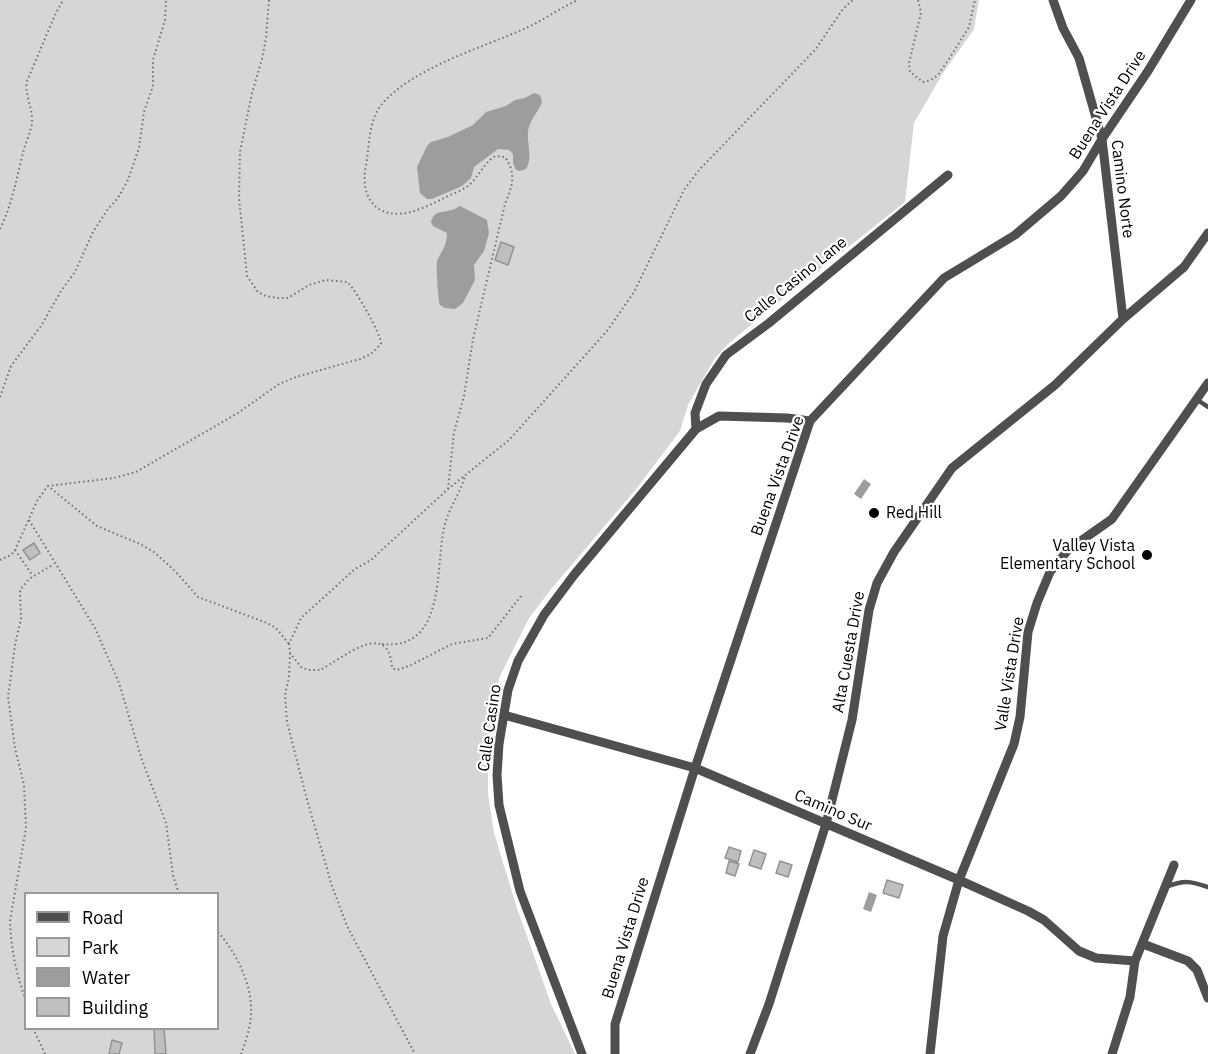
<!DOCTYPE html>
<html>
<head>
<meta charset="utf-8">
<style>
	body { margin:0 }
	#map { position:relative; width:1208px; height:1054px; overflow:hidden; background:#fff; font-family:"IBM Plex Sans",sans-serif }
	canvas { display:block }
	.legend { position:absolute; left:24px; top:892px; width:195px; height:138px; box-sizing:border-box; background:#fff; border:2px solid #999; margin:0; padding:8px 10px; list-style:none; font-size:18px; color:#000 }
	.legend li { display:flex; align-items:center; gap:12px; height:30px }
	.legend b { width:30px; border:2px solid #999 }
</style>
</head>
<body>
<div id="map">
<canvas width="1208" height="1054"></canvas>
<ul class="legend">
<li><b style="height:8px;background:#4f4f4f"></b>Road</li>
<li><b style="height:16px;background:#d6d6d6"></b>Park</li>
<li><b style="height:16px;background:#9d9d9d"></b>Water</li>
<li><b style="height:16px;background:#bfbfbf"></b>Building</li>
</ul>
</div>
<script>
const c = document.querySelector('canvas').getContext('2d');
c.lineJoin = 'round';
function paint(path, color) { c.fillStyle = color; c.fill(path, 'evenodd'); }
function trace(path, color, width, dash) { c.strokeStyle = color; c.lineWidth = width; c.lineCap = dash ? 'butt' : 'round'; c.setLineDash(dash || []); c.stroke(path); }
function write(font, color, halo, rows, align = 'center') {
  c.font = font + ' "IBM Plex Sans",sans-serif'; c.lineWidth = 4.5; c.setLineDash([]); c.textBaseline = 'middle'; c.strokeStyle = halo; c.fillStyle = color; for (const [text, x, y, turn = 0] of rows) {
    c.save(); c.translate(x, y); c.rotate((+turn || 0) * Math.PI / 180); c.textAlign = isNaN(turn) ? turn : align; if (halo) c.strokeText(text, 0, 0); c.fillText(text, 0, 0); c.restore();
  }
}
paint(new Path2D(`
	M 0,0 L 979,0 L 974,29 L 943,73 L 914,123 L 905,202 L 769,310 L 728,344 L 715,358 L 688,405 L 680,431 L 637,488 L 552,588 L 529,618 L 500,676 L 494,698 L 488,760 L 488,794 L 494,833 L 517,908 L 551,1004 L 575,1054 L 0,1054 ZM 26,894 L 218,894 L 218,1028 L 26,1028 Z`), '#d6d6d6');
paint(new Path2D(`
	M 534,93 L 540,95 L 542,102 C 538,113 529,120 528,132 C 527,144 533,158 526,169 L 520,171 L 516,170 L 513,163 L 513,154 L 509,150 L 498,149 L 474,167 L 471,178 L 462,186 L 432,199 L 427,199 L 420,193 L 417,167 L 427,146 L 431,142 L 448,137 L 473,125 L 486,112 L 506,106 L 515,100 L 525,98 Z
	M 460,206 L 487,220 L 489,233 L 484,251 L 474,265 L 475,280 L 463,303 L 455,309 L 445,308 L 440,305 C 438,301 436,265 437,261 C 442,250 447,246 447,233 L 433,226 L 431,222 C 434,210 442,213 451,210 C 455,210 457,207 460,206 Z
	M 864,479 L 871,484 L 861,499 L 854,494 Z
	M 869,892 L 877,895 L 871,912 L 863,909 Z`), '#9d9d9d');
const building = new Path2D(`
	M 501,242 L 514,247 L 508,265 L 495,260 Z
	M 34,543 L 40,553 L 30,560 L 23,550 Z
	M 729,847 L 741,851 L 738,862 L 725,858 Z
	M 754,850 L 766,854 L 761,869 L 749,865 Z
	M 729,861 L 739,864 L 735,876 L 726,873 Z
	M 780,861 L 792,865 L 788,877 L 776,873 Z
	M 887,880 L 903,885 L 899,898 L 883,893 Z
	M 154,1028 L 164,1028 L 166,1054 L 155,1054 Z
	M 112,1040 L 122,1043 L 119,1054 L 109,1054 Z`);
paint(building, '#bfbfbf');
trace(building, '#939393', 1.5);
trace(new Path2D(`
	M 269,0 L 266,38 L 262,59 L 252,93 L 240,152 L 239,198 L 247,276 L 258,292 L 266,296 L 277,298 L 288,298 L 309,285 L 326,280 L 347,282 C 355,288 382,336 381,344 L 371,354 L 360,359 L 296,377 L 279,384 L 238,413 L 136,472 L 114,478 L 48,486 L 97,526 L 140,544 L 154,552 L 175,571 L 198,597 L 267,623 L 276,628 L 289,644
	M 918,0 L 921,13 L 909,63 L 910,72 L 923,82 L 931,80 L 938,75 L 949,59 L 969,27 L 975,0
	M 0,229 C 12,205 16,180 23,153 C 25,143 31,133 32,122 C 33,108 24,94 27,81 L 55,15 L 63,0
	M 0,397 L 11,366 L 41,326 L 61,291 L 75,272 L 93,232 L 108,209 L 118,198 L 128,180 L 139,148 L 144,112 L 153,86 L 153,60 L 165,20 L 166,0
	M 448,489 L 454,432 L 464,396 L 473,339 L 505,204 C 512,187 517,174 505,157 L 495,156 C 483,164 479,177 468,186 C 461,191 452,194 444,198 C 434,203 424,208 414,211 C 378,222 359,199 366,165 C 370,144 368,121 382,104 C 414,67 482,48 526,28 C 544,20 560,8 578,0
	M 29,520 L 95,628 L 119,683 L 142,760 L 166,823 L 173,875 L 179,894
	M 15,550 L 33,576
	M 0,560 L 11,555 L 15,550 L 37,501 L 47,487
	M 521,596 L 488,638 L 452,644 L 411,665 L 397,670 L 392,668 C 389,617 342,659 320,670 L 308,670 L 301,667 L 290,653 L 289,644 L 301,618 L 355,569 L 371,560 L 448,489 L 509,440 L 607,331 L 634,292 L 684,190 L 699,170 L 815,50 L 843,9 L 853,0
	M 382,644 C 446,651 435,570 444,528 C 448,509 460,494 465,476
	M 290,653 L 289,677 L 285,695 L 287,722 L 306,796 L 332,886 L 347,926 L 415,1054
	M 218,932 C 235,951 251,982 251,1008 C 252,1024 246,1040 241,1054
	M 26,1000 C 16,975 11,948 10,921 L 26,828 L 24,785 L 15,748 L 8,697 L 15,645 L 21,619 L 20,590 L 29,579 L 54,564
	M 33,1028 L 45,1054`), '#717171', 2, [1.5, 3]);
trace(new Path2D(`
	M 1196,399 L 1208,407
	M 1166,887 C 1184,880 1190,881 1208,887`), '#4f4f4f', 4.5);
trace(new Path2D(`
	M 1053,0 L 1063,28 L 1079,58 L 1102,139 L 1123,319
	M 696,429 L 695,413 L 706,384 L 726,355 L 769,323 L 948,175
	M 504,715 L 695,768 L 959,880 L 1028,911 L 1044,920 L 1079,951 L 1096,958 L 1135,961
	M 1143,944 L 1188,961 L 1197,970 L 1208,998
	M 582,1054 L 520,891 L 499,805 L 497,775 L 499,744 L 508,690 L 518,661 L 544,615 L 574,575 L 696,429 L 719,416 L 787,418 L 810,421
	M 615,1054 L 615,1024 L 695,768 L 810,421 L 944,278 L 1015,235 L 1061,196 L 1083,171 L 1102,139 L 1148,71 L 1191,0
	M 750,1054 L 769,1004 L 826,824 L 852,720 L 869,610 L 877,583 L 894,552 L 952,468 L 1055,385 L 1123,319 L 1184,267 L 1208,233
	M 930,1054 L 943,936 L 959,880 L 1014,744 L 1020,717 L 1028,632 L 1037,603 L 1050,572 L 1068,550 L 1112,519 L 1208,383
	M 1112,1054 L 1130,997 L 1135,961 L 1174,865`), '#4f4f4f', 9);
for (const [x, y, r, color] of [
	[874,513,6,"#000"],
	[1147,555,6,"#000"]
]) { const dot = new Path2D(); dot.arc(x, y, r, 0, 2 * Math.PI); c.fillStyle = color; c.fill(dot); trace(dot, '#fff', 2); }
write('16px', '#000', '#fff', [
	["Buena Vista Drive",1108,105,-57],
	["Camino Norte",1122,189,83],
	["Calle Casino Lane",796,280,-39],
	["Buena Vista Drive",778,476,-70],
	["Alta Cuesta Drive",849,652,-80],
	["Valle Vista Drive",1010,674,-81],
	["Calle Casino",490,728,-82],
	["Camino Sur",833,811,23],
	["Buena Vista Drive",626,938,-73]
]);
write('16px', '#000', '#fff', [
	["Red Hill",886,513],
	["Valley Vista",1135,546,"right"],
	["Elementary School",1135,564,"right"]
], 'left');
</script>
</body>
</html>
